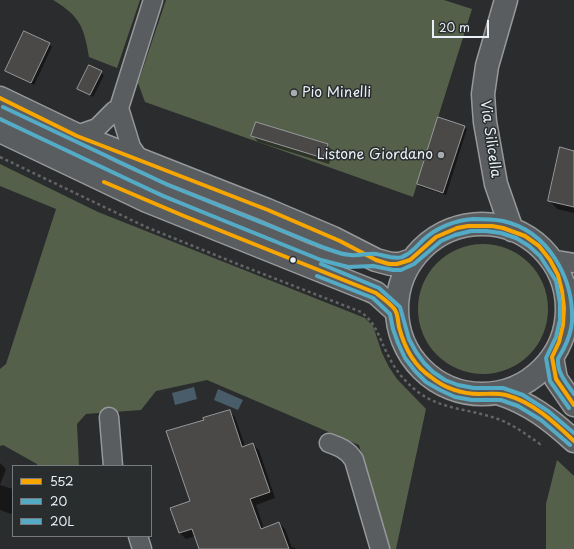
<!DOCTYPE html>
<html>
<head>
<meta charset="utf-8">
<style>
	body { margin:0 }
	#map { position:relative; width:574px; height:549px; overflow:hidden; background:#2b2c2d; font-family:"Playpen Sans",sans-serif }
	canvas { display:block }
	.legend { position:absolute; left:12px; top:465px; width:140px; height:72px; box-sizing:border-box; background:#2a2d2e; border:1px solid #767b7f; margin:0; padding:5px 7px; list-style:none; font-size:12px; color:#e8f1f8 }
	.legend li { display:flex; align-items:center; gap:8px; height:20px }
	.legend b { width:20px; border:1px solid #767b7f }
	.scale { position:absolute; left:432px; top:20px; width:57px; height:18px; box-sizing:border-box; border:2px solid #e8f1f8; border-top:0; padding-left:5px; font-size:12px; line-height:14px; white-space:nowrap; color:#e8f1f8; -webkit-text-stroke:3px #2a2d2e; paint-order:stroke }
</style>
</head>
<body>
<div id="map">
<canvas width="574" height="549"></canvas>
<ul class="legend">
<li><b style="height:5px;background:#f7a600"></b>552</li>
<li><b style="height:5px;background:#53abc6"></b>20</li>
<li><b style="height:5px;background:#53abc6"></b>20L</li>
</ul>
<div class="scale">20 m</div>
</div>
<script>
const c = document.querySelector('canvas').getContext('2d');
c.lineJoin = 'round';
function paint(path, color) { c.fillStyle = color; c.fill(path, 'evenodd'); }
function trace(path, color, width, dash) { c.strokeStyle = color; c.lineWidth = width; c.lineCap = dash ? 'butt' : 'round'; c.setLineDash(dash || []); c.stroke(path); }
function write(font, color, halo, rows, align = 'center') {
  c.font = font + ' "Playpen Sans",sans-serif'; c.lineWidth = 3; c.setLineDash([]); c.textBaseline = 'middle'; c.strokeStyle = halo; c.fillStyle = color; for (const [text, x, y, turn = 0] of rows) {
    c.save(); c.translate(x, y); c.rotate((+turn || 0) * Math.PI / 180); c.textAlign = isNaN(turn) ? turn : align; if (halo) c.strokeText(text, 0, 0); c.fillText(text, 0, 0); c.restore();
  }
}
paint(new Path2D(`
	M 53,0 L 140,0 L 117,68 L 89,57 C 84,27 80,16 53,0 Z
	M 166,0 L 444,0 L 472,9 L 413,197 L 145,102 L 138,83 Z
	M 0,164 L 98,212 L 365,318 L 373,326 L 382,353 L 389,367 L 397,379 L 426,409 L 396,549 L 389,549 L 359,445 L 207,380 L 156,391 L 141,410 L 86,414 L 77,424 L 79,466 L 37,466 L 37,464 L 3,445 L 0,446 L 0,369 L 6,364 L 56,209 L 0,186 Z
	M418 309a65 65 0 1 1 130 0a65 65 0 1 1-130 0Z
	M 557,460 L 574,476 L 574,549 L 546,549 L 546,504 Z`), '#55604b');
paint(new Path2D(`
	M 194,387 L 197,399 L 175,405 L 172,393 Z
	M 218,389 L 243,400 L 238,410 L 214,400 Z`), '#485d69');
paint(new Path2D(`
	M 49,44 L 52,47 L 34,85 L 9,73 L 6,70 Z
	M 90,66 L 104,75 L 93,97 L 78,89 Z
	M 464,127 L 467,129 L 446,195 L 421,187 L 418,184 Z
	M 253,136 L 327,145 L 333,151 L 329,164 L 258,142 Z
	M 574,152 L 574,213 L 557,209 L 549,200 Z
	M 229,411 L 235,417 L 245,446 L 253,444 L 259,450 L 275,498 L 256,505 L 264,529 L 279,523 L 285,529 L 292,548 L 294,547 L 296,549 L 200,549 L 195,536 L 186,539 L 180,533 L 172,509 L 191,502 L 205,420 Z
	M 0,463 L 6,469 L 0,485 L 13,489 L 13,510 L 11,514 L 0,510 Z`), '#0007');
const building = new Path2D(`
	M 24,31 L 50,43 L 31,83 L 5,71 Z
	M 89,65 L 102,71 L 90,95 L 77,89 Z
	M 438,117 L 465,126 L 443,193 L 417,184 Z
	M 256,122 L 328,144 L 323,158 L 251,136 Z
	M 560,147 L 574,151 L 574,207 L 548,201 Z
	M 230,410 L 242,447 L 253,443 L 270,492 L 250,499 L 261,529 L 279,522 L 289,549 L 199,549 L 192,529 L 179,533 L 170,508 L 190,501 L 166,431 L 204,420 L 203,418 Z`);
paint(building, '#4b4948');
trace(building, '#96989a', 1);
const lane = new Path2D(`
	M 0,112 C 31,127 61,143 93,157 C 149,184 207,208 266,231 C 296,243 333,264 366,261`);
const street = new Path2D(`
	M 77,135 L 97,128 L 114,111 L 119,108
	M 140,160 L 131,147 L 119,108 L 153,0
	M 550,259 L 574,263
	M 567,301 L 574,288
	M 109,417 L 113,466
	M 329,443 C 340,447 348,450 354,460 L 380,549
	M 138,536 L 142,549`);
const secondary = new Path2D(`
	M 506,0 L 487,66 L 483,94 L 484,109 L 485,122 L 496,184 L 512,230
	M 0,98 L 77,135 L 267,210 L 333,238 L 376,260 L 391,264 L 400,264 L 412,260
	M 0,131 L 147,201 L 369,290 L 376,293 L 396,311
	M397 309a85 85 0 1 1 170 0a85 85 0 1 1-170 0Z
	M 552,357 L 556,379 L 574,405
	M 498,393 C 529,403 550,419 574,441`);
trace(lane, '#96989a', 12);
trace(street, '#96989a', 21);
trace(secondary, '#96989a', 25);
trace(new Path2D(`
	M 0,157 L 146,227 L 240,265 L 361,312 C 377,324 379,338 388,355 C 395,370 405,382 418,392 C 442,410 471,409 498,419 C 514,425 527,435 540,444 L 542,441`), '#636566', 2.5, [3, 3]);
trace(lane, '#5a5d60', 9);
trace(street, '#5a5d60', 18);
trace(secondary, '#5a5d60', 22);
trace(new Path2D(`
	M 0,98 L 77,136 L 268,210 L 340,241 L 376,260 L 389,264 L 397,264 L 410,260 L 436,237 L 457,228 L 468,226 L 492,226 L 503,228 L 525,236 L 539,246 L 550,260 L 558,275 L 562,291 L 564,308 L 563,325 L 559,342 L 552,357 L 556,379 L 574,405
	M 104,182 L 184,216 L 376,293 C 381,297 394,306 396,312 C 398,316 398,322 399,327 C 404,346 414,366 431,377 C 444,388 462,394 479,394 C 488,394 497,393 506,395 C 533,402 555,423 574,441`), '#f7a600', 4);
trace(new Path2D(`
	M 0,119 L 163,196 L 321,260 L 348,267 L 373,266 L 393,270 L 401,270 L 414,264 L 441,241 L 455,235 L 471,231 L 486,231 L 501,233 L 516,238 L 529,246 L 540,256 L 556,281 L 560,303 L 560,320 L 556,337 L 546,358 L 550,381 L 569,408
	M 317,276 L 373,298 L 390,314 L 393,329 L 398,343 L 405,358 L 415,371 L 426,382 L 440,390 L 455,397 L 472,400 L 501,400 L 518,406 L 541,420 L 570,445`), '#53abc6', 4);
trace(new Path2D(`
	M 3,107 L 168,185 L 325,248 C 334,251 342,255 351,255 C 359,256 367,253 376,254 C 384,255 394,260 402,257 C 411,254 417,246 423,240 C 436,228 455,220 473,219 C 483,219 493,219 503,221 C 548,231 574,278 572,322 C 571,332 568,340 564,348 C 562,352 559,356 558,359 C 557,373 567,384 574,394
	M 321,264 L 379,288 L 400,307 L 409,339 L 416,352 L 424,363 L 433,372 L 445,380 L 458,385 L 474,388 L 503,388 L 523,395 L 548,411 L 574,433`), '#53abc6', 4);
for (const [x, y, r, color] of [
	[294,93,4,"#a6acb1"],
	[441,155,4,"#a6acb1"],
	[293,260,3.5,"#e8f1f8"]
]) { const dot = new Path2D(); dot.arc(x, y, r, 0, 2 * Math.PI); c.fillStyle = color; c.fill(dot); trace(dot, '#2a2d2e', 1.5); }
write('14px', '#e8f1f8', '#2a2d2e', [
	["Pio Minelli",302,93],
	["Listone Giordano",433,155,"right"]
], 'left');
write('14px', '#e8f1f8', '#2a2d2e', [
	["Via Silicella",490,139,82]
]);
</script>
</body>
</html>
